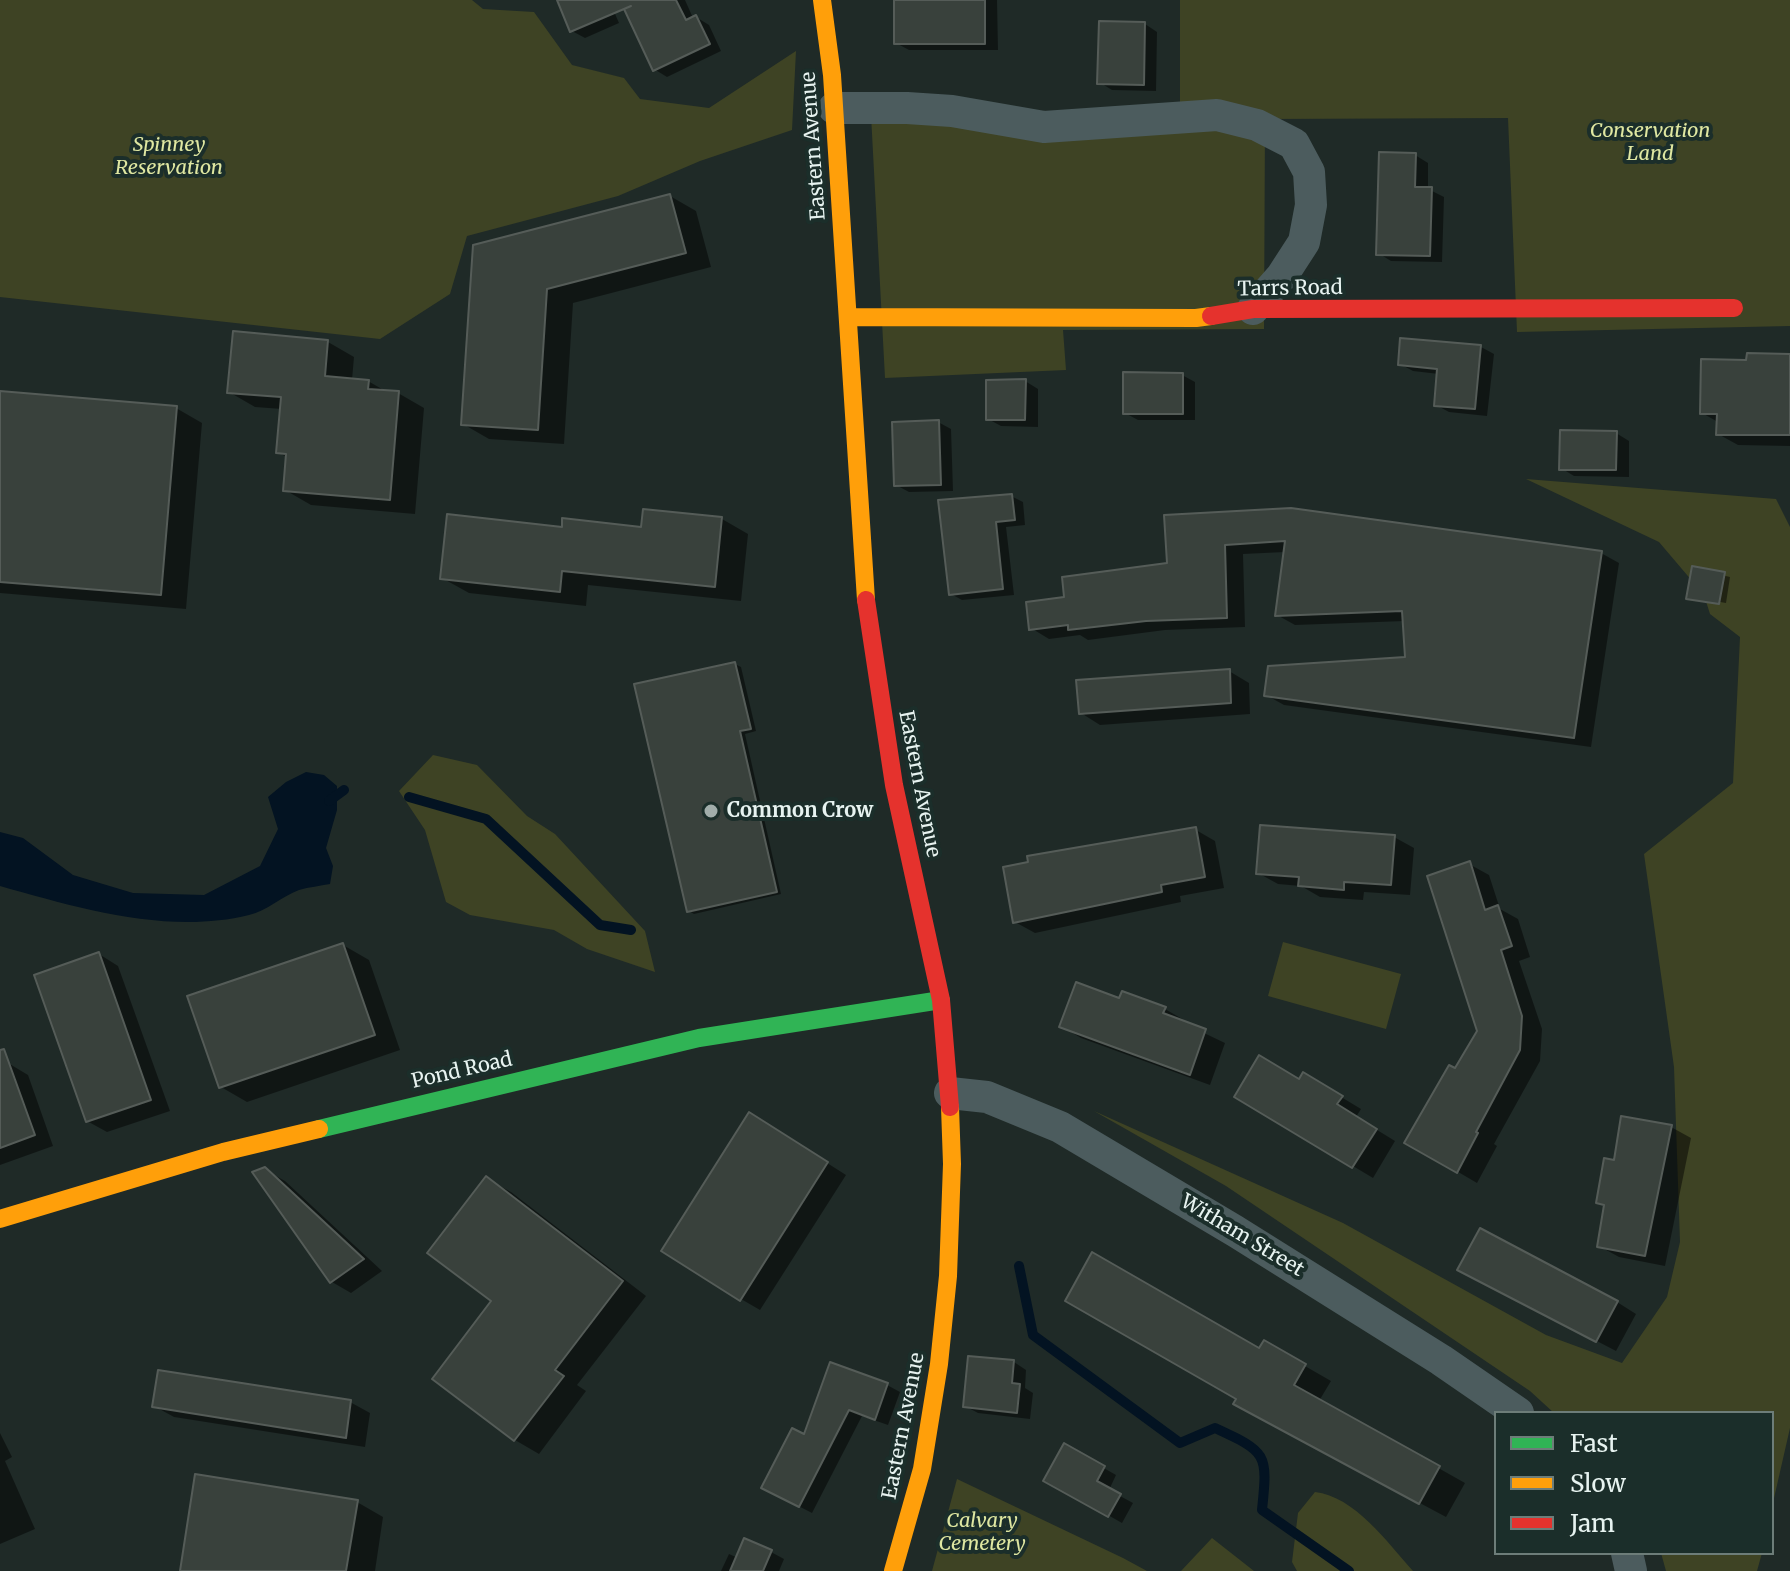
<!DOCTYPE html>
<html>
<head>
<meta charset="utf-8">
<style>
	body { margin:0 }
	#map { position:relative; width:1790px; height:1571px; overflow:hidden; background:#1f2a27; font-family:Merriweather,serif }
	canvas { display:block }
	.legend { position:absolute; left:1494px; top:1411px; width:280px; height:144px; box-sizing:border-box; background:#1b2e2a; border:2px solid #6d7d79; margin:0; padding:10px 14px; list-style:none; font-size:24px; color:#e7f3f0 }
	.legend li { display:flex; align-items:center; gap:16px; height:40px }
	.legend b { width:40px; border:2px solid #6d7d79 }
</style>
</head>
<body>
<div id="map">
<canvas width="1790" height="1571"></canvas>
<ul class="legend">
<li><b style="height:10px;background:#30b455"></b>Fast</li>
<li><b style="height:10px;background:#ff9f0a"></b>Slow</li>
<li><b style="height:10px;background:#e5322d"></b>Jam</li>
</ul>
</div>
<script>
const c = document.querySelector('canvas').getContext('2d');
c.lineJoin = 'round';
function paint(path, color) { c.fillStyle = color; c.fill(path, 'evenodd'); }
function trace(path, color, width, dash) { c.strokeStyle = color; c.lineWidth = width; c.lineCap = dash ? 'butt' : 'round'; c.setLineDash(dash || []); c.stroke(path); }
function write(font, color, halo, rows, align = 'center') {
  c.font = font + ' Merriweather,serif'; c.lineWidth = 8; c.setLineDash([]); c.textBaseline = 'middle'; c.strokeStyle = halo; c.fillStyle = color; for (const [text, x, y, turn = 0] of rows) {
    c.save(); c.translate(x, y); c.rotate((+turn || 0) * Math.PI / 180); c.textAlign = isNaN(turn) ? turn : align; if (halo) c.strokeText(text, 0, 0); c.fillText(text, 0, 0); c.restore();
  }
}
paint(new Path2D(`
	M 0,0 L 472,0 L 483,9 L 534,12 L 572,65 L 624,78 L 640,99 L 709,108 L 796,51 L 792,130 L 700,161 L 618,196 L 467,236 L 450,294 L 380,339 L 0,297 Z
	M 1180,0 L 1790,0 L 1790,326 L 1517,332 L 1508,118 L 1265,119 L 1264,329 L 1063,330 L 1066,370 L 885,378 L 871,115 L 1180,111 Z
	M 1526,479 L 1776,499 L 1790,527 L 1790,1428 L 1772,1507 L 1772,1413 L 1554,1413 L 1530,1391 L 1226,1186 L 1094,1111 L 1343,1223 L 1546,1335 L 1622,1363 L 1667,1297 L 1680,1242 L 1674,1067 L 1644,854 L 1733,783 L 1740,637 L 1710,614 L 1704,595 L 1659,542 Z
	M 433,755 L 477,765 L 527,816 L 555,834 L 645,931 L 655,972 L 587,949 L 554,930 L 470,915 L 446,902 L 425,830 L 399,791 Z
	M 1283,942 L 1401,974 L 1386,1029 L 1268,996 Z
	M 957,1479 L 1123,1558 L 1147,1571 L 932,1571 Z
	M 1315,1492 C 1354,1496 1388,1543 1413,1571 L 1297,1571 L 1292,1562 L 1298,1513 Z
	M 1212,1538 L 1254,1571 L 1181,1571 Z
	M 1661,1553 L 1762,1553 L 1757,1571 L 1666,1571 Z`), '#3e4324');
paint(new Path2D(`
	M 306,772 L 324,775 L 337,786 L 337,810 L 326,848 L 333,866 L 330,884 C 320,886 309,887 299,890 C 282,896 267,911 249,915 C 168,935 78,908 0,886 L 0,832 L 23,838 L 73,875 L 133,893 L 204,895 L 260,866 L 278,829 L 268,797 L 286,782 Z`), '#031322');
paint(new Path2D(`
	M 559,0 L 609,0 L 619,23 L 585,38 L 572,31 Z
	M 648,0 L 685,0 L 693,18 L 696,17 L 709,25 L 721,51 L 667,77 L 654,69 Z
	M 896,0 L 997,0 L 998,50 L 909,50 L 896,43 Z
	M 1145,24 L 1157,32 L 1156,91 L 1112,90 L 1099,82 Z
	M 1415,155 L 1428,163 L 1428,189 L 1444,197 L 1442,262 L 1391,261 L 1378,253 Z
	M 670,196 L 696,211 L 711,267 L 573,303 L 564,444 L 489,439 L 463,424 L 474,246 Z
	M 1402,340 L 1481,347 L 1494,354 L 1487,416 L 1449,412 L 1436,405 L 1439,374 L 1413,371 L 1400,364 Z
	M 328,342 L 354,357 L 352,380 L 368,381 L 387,392 L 398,393 L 424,408 L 415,514 L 311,505 L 285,490 L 288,458 L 278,452 L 282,409 L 255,407 L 229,392 Z
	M 1790,356 L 1790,446 L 1738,445 L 1718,434 L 1718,422 L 1702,413 Z
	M 1182,375 L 1195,382 L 1195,420 L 1138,420 L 1125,413 Z
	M 1025,381 L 1038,389 L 1038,427 L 1001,426 L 988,419 Z
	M 0,393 L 176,408 L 202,423 L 186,609 L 0,593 Z
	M 938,422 L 951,429 L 953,491 L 909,492 L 896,485 Z
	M 1616,433 L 1629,441 L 1629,477 L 1574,476 L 1561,468 Z
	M 1011,496 L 1023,502 L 1025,525 L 1006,527 L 1014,595 L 962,600 L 951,594 Z
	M 1166,517 L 1601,553 L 1619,563 L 1591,747 L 1284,705 L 1266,695 L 1407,658 L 1405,621 L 1295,625 L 1277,615 L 1285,552 L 1243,554 L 1245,627 L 1165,630 L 1088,640 L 1080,635 L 1049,639 L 1031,628 L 1066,598 L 1169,565 Z
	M 722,519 L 748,534 L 741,601 L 588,585 L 586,606 L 469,593 L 442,578 L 563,529 L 643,529 Z
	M 1693,568 L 1730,577 L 1726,603 L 1691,597 Z
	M 735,664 L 741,667 L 756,731 L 745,734 L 781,894 L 694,914 L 689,911 Z
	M 1229,671 L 1249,683 L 1250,714 L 1100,725 L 1081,713 Z
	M 1196,830 L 1215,841 L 1224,888 L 1180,896 L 1181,902 L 1035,933 L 1015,922 Z
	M 1394,837 L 1414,848 L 1410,895 L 1364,892 L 1363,900 L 1320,897 L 1301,886 L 1278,884 L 1258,873 Z
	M 1469,864 L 1489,875 L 1500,909 L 1518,919 L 1530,957 L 1519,961 L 1542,1029 L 1540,1061 L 1494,1144 L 1497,1146 L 1477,1183 L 1407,1142 L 1479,1031 Z
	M 343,945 L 369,960 L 400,1050 L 247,1102 L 221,1087 Z
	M 99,954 L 118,966 L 170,1111 L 107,1132 L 87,1121 Z
	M 1121,1001 L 1165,1009 L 1184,1020 L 1183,1023 L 1225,1043 L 1210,1085 L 1081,1038 L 1061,1026 Z
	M 8,1063 L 28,1075 L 53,1146 L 0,1165 L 0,1066 Z
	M 1300,1081 L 1323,1086 L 1361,1109 L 1356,1117 L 1395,1141 L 1373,1178 L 1236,1096 Z
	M 769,1126 L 846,1175 L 760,1310 L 741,1299 Z
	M 1671,1127 L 1691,1138 L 1665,1266 L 1619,1257 L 1599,1246 L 1606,1207 L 1598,1202 L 1615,1162 Z
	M 265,1170 L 285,1181 L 382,1271 L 351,1293 L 332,1282 Z
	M 487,1179 L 511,1192 L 646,1296 L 577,1385 L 586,1391 L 539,1454 L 515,1440 L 434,1379 L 493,1301 Z
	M 1480,1280 L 1617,1302 L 1636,1314 L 1616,1351 Z
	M 1265,1343 L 1331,1381 L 1319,1401 L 1465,1483 L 1446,1517 L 1261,1418 L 1238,1398 Z
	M 1014,1362 L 1026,1370 L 1025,1388 L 1033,1393 L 1030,1419 L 978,1413 L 965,1406 Z
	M 887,1385 L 900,1392 L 888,1425 L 862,1416 L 812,1513 L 777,1495 L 805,1437 Z
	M 350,1402 L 370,1413 L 365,1447 L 174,1417 L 154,1406 Z
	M 0,1433 L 12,1457 L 5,1461 L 35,1529 L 0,1544 Z
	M 1065,1446 L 1116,1475 L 1109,1490 L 1133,1503 L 1122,1523 L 1046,1480 Z
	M 357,1502 L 383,1517 L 375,1571 L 182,1571 Z
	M 771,1552 L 784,1559 L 779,1571 L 721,1571 L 729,1554 L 738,1558 Z`), '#0007');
trace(new Path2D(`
	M 409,797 L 486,819 L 600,925 L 631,930
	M 329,801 L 344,790
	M 1019,1266 L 1033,1335 L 1180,1443 L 1215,1428 C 1267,1452 1268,1453 1262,1510 L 1349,1571`), '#031322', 10);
const building = new Path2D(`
	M 557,0 L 676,0 L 686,20 L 696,15 L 710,44 L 653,71 L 624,9 L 631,6 L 570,32 Z
	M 894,0 L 985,0 L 985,44 L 894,44 Z
	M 1099,21 L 1145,22 L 1144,85 L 1097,84 Z
	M 1379,152 L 1416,153 L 1415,187 L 1432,187 L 1430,256 L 1376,255 Z
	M 670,194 L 686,253 L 547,289 L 538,430 L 461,425 L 473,245 Z
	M 233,331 L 328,340 L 325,376 L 369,380 L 368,389 L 399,391 L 390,500 L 283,491 L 286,454 L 276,453 L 281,397 L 227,393 Z
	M 1400,338 L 1481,345 L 1475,409 L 1434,406 L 1437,369 L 1398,365 Z
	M 1747,353 L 1790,354 L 1790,435 L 1716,435 L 1717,414 L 1700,414 L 1701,359 L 1746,360 Z
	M 1123,372 L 1183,373 L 1183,414 L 1123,414 Z
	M 1026,379 L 1025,420 L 986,420 L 986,380 Z
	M 0,391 L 177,406 L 161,595 L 0,582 Z
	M 939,420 L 941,485 L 894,486 L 892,422 Z
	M 1560,430 L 1617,431 L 1616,470 L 1559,470 Z
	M 1012,494 L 1015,520 L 996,522 L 1003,589 L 949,595 L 938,500 Z
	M 1291,508 L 1602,551 L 1574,738 L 1264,696 L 1268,666 L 1405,657 L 1402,611 L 1275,616 L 1285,541 L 1225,545 L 1227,618 L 1146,621 L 1068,630 L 1068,625 L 1029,630 L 1026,602 L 1064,597 L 1062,577 L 1167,563 L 1164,515 Z
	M 643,509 L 722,517 L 715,587 L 562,571 L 560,592 L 440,579 L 447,514 L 562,527 L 562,518 L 641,527 Z
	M 1692,566 L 1725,572 L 1719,604 L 1686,599 Z
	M 735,662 L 751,729 L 740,731 L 777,892 L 687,912 L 634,684 Z
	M 1230,669 L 1231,703 L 1079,714 L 1076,680 Z
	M 1260,825 L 1395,835 L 1391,885 L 1344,882 L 1344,890 L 1298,886 L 1299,877 L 1256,874 Z
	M 1196,827 L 1205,877 L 1161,885 L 1162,892 L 1013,923 L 1003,867 L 1028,862 L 1027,856 Z
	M 1470,861 L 1485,910 L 1498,905 L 1512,946 L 1501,950 L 1522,1016 L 1520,1050 L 1476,1132 L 1478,1133 L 1457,1173 L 1404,1143 L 1449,1065 L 1455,1068 L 1477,1031 L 1427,876 Z
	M 343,943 L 375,1035 L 219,1088 L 187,996 Z
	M 99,952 L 151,1100 L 86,1122 L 34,975 Z
	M 1076,982 L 1119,998 L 1122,991 L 1166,1007 L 1163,1013 L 1206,1029 L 1190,1075 L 1059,1027 Z
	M 4,1049 L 35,1135 L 0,1148 L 0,1050 Z
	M 1259,1055 L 1299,1079 L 1303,1072 L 1343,1096 L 1337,1104 L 1377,1129 L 1352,1168 L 1234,1097 Z
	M 749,1112 L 828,1162 L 740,1301 L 661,1251 Z
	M 1621,1116 L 1672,1125 L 1645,1256 L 1597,1247 L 1604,1205 L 1596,1203 L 1604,1158 L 1614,1160 Z
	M 265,1167 L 364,1259 L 330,1283 L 252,1172 Z
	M 486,1176 L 623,1281 L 555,1370 L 564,1376 L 514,1441 L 432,1379 L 491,1301 L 427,1253 Z
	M 1480,1228 L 1618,1301 L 1596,1342 L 1457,1270 Z
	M 1092,1252 L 1259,1348 L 1264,1340 L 1306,1364 L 1294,1385 L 1440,1466 L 1419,1504 L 1233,1404 L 1236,1399 L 1065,1301 Z
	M 968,1356 L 1014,1360 L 1012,1383 L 1020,1384 L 1017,1413 L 963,1407 Z
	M 830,1362 L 888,1383 L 875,1420 L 849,1410 L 799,1507 L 761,1488 L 792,1428 L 804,1434 Z
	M 158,1370 L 351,1400 L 346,1438 L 152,1407 Z
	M 1064,1443 L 1105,1466 L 1097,1481 L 1121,1494 L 1108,1517 L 1043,1481 Z
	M 195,1474 L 358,1500 L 346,1571 L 180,1571 Z
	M 744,1538 L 772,1550 L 763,1571 L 730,1571 Z`);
paint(building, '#39413c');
trace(building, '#555c58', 2);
trace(new Path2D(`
	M 834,108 L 907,108 L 952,111 L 1044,127 L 1217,115 L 1257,125 L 1294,144 L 1309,172 L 1311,205 L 1304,242 L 1282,276 L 1253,309
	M 950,1093 L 987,1097 L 1060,1127 L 1235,1231 L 1441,1360 L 1518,1413
	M 1627,1553 L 1631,1571`), '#4c5c5e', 32);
trace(new Path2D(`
	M 319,1129 L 699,1038 L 941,1000`), '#30b455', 18);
trace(new Path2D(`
	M 822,0 L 832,75 L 866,600
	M 848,317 L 1196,318 L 1211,316
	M 0,1219 L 223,1152 L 319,1129
	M 893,1571 L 922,1469 L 939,1364 L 948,1276 L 952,1164 L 950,1107`), '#ff9f0a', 18);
trace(new Path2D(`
	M 1211,316 L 1253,309 L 1734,308
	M 866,600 L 894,785 L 941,1000 L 950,1107`), '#e5322d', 18);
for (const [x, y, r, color] of [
	[711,811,8,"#a1adaa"]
]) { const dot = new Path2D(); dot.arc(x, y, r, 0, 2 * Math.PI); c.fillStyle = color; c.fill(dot); trace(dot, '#1b2e2a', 3); }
write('italic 20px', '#dfe7a1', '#1b2e2a', [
	["Conservation",1650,131],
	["Land",1650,154],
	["Spinney",169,145],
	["Reservation",169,168],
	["Calvary",982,1521],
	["Cemetery",982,1544]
]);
write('20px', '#e7f3f0', '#1b2e2a', [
	["Eastern Avenue",814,146,-94],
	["Tarrs Road",1290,289,-1],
	["Eastern Avenue",919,784,79],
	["Pond Road",462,1071,-13],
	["Witham Street",1242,1236,31],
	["Eastern Avenue",904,1426,-79]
]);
write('bold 20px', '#e7f3f0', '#1b2e2a', [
	["Common Crow",727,811]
], 'left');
</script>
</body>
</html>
